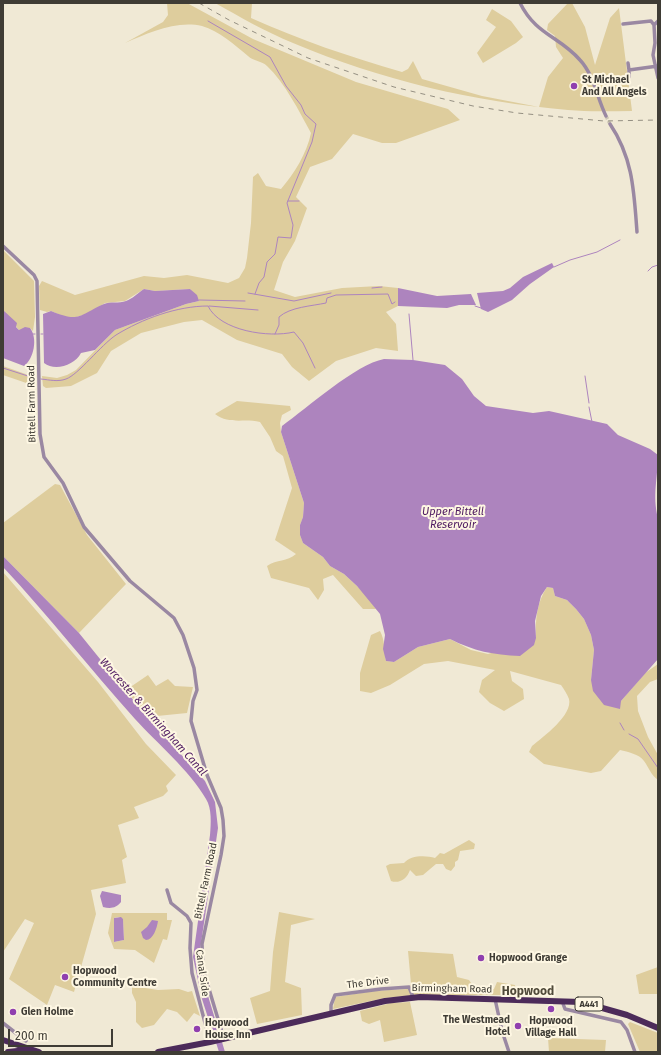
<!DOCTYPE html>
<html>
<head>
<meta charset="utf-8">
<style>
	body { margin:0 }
	#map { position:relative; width:661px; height:1055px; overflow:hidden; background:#f0e9d5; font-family:"Fira Sans",sans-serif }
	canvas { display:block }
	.frame { position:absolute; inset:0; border:4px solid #3f3c35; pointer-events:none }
	.scale { position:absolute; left:8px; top:1029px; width:105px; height:18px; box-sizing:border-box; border:2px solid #3f3c35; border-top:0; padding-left:5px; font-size:12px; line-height:14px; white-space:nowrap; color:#3f3c35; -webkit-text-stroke:3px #fef7e3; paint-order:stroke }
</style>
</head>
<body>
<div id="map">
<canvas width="661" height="1055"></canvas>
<div class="frame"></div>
<div class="scale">200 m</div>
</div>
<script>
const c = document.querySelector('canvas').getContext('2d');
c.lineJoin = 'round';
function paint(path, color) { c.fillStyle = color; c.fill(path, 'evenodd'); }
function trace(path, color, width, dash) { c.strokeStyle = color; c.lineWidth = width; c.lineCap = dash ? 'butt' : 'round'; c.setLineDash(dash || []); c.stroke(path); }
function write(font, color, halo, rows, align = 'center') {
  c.font = font + ' "Fira Sans",sans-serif'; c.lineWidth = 4; c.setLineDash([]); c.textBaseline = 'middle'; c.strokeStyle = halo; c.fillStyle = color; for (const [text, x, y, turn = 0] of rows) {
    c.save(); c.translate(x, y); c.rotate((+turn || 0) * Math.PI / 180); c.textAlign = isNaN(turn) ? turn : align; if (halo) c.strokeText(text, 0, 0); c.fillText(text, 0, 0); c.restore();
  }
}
paint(new Path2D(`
	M 167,3 L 187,3 L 253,39 L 356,82 L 448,109 L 460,120 L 396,143 L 382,143 L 353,134 L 332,159 L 310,167 L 296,197 L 307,208 L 295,241 L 283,262 L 274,290 L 295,297 L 342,288 L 379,286 L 398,288 L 398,306 L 386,312 L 396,324 L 398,351 L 376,348 L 336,361 L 309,381 L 292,367 L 282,354 L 237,340 L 202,320 L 184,322 L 141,333 L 111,351 L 97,373 L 71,386 L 46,388 L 43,386 L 42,376 L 57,378 L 67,375 L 76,370 L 115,330 L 186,304 L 199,301 L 190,289 L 155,291 L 144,289 L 125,301 L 105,303 L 88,314 L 73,318 L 67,318 L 51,311 L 47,312 L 40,310 L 39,286 L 42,281 L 75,295 L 144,276 L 164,278 L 187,275 L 228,283 L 239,278 L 245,268 L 247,258 L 251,223 L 253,177 L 258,173 L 266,186 L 281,189 C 294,174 307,153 311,133 C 299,111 285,83 267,66 C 262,61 253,61 248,56 C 235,45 219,31 202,26 C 176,20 148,33 125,43 L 163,22 L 168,15 Z
	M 215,3 L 252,3 L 251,18 C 300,40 350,57 402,72 L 408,69 L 413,61 L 422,79 L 482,96 L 539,107 L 548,77 L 563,58 L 556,47 L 555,36 L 547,30 L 548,24 L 568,3 L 572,3 L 585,27 L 595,65 L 610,18 L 619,8 L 632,111 C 611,111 589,112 568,110 C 474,102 381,80 293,43 C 266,32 240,17 215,3 Z
	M 492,9 L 511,21 L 523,37 L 516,43 L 483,63 L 477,53 L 496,27 L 486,20 Z
	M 3,250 L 34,281 L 35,317 L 33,331 L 30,328 L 19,330 L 3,310 Z
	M 3,366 L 34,377 L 35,386 L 3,375 Z
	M 237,401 L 290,406 L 291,410 L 282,415 L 280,423 L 281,432 L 304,503 L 303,517 L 300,525 L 300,535 L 303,543 L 323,557 L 330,566 L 344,574 L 357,586 L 368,597 L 376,609 L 363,609 L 333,575 L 323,579 L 324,590 L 318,600 L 309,588 L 271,578 L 267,566 C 277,559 287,562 296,554 L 275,540 L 292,488 L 283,456 L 276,451 L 270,437 L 260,422 C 244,418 229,425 215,414 Z
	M 55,484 L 60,485 L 87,535 L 126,584 L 79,633 L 3,556 L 3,523 Z
	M 3,572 L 98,682 L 146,744 L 176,775 L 166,786 L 168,791 L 163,796 L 134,807 L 139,818 L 118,825 L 127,857 L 122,860 L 126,883 L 91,890 L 96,914 L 74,992 L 55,985 L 47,1005 L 9,979 L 34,923 L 25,919 L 3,952 Z
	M 547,587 L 553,588 L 555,596 L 567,600 L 576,609 L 584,619 L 591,635 L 594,650 L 591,680 L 621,701 L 645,673 L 658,664 L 658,679 L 650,682 L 637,696 L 638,711 L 648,737 L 658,755 L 658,780 C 651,775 649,768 644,761 C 639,754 628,752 620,750 L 601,771 L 591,773 L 544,764 L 529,752 L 532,746 C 543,737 573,715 569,699 C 567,694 564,689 561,685 L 510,671 L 512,681 L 523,689 L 524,699 L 504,711 L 490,703 L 479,692 L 482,680 L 495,670 L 448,661 L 424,664 L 390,685 L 371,693 L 360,691 L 360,673 L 371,635 L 380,631 C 385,640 384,650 386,661 L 394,662 L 418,647 L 450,639 L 471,650 L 488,654 L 536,638 C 535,620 537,602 547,587 Z
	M 148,675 L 156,686 L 168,679 L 175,686 L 193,687 L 187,713 L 147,717 L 126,690 Z
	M 469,840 L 475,844 L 474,849 L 460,851 L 458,860 L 455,862 L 455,866 L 451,871 L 446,869 L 443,864 L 436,864 L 423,875 L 416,876 L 410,870 C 407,879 399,884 391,881 L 386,866 L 390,864 L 404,863 C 410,855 426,855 435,858 L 440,853 L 444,854 Z
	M 279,912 L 315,919 L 291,925 L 285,982 L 301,988 L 302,1015 L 257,1024 L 250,998 L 270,991 L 273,952 Z
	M 112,913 L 167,913 L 167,920 L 172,920 L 167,940 L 163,939 L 154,963 L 135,950 L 114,949 L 108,933 ZM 118,917 L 123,919 L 124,940 L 114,942 L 114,918 Z
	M 408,951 L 453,954 L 457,977 L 469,980 C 475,990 483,990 494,989 L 497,982 L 515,985 L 516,995 L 417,995 L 385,998 L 333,1009 L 335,997 L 373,991 L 407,989 L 411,984 Z
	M 658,967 L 658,994 L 639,994 L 636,975 Z
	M 132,986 L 158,990 L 179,989 L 188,992 L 192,991 L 200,1016 L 194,1013 L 187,1022 L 177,1012 L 167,1009 L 154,1025 L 142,1028 L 136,1022 L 136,1002 L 132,993 Z
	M 410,1002 L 417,1035 L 384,1042 L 380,1020 L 369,1024 L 362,1021 L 360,1011 L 391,1003 Z
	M 630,1022 L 658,1033 L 658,1052 L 640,1052 L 628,1024 Z
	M 548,1038 L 606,1040 L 605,1052 L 549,1052 Z`), '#decd9d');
paint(new Path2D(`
	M 552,263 L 554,267 L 530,284 L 512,300 L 488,312 L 481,309 L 477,293 L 503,291 L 510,288 L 523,277 Z
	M 398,288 L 437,296 L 471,294 L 476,305 L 459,305 L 447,308 L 398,306 Z
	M 144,289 L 155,291 L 190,289 L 197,295 L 199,301 L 186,304 L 115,330 L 95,350 L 81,353 C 75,365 55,372 44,363 L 43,314 L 51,311 C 80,323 79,315 104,304 C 110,301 119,304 126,301 C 132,299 138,293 144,289 Z
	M 3,310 L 17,323 L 16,327 L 19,330 L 25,327 L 30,328 C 38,338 34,359 24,366 L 3,358 Z
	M 384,359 L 413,360 L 445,365 L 462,379 L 474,396 L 486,406 L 533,413 L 549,411 L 607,424 L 618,435 L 650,449 L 658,455 C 658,478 652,495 658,518 L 658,659 L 621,701 L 620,709 L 604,705 L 593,691 L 591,680 L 594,650 L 591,635 L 584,619 L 576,609 L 567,600 L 555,596 L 553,588 L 547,587 L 541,596 L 535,621 L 536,638 L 534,645 L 520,656 C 493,655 474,651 450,639 L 418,647 L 394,662 L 386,661 L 383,649 L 385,635 L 380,614 L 357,586 L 344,574 L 330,566 L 323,557 L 303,543 L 300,535 L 300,525 L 303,517 L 304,503 L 281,432 L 282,426 C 307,408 356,364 384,359 Z
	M 3,556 L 79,633 L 147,717 L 205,781 L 215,802 L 218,828 L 199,957 L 202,976 L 225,1052 L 219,1052 L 202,999 L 193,957 L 210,835 C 211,824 212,808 206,799 C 190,771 157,743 135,719 C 90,669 49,616 3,567 Z
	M 102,891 L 121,895 L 121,902 C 116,908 111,909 103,907 L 100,896 Z
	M 121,917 L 123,919 L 124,940 L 114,942 L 114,918 Z
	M 152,920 L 158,921 C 157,928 153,940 146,940 L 143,938 L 141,932 L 147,927 Z`), '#ad84be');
trace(new Path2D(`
	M 208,21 L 270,57 L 286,86 L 301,105 L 305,114 L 316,124 L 312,142 L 287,203 L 293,225 L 291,238 L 278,237 L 275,254 L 267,262 L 264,277 L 259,283 L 255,294
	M 288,201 L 299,201
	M 554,267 L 570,260 L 597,252 L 620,240
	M 648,271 L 652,267 L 658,265
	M 372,288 L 382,287
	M 248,293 L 294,301 L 331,293
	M 199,300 L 245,301
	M 209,306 L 258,310
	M 475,306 L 481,308
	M 409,314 L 413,360
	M 33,334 L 35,334
	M 41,334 L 43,334
	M 275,334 L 279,325 L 279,317 C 290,307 312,306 326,303 L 327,298 L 336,295 L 388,294 L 392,304 L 395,302
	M 3,368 L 34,378
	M 585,376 L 589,403
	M 41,379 C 50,380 58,382 66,379 C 78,375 101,345 116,335 C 142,319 177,306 208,306 C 220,331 269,338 294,332 L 303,343 L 315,368
	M 589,407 L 592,422
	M 620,723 L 624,730
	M 629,734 L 638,739 L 658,768`), '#ad84be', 1);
trace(new Path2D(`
	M 606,116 L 610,124`), '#cdc6b5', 3.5, [3.5, 2]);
trace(new Path2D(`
	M 520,3 C 536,35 559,36 580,60 C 594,75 597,98 606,116
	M 658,21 L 654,25 L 655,43 L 653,55 L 658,78
	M 623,24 L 651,21 L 654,25
	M 628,63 L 629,70 L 658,66
	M 629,70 L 629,77
	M 610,124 C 633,158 634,192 637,232
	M 3,246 L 34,275 L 37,281 L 40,434 L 44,457 L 63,483 L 84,527 L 130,581 L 174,618 L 183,635 L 194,668 L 197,690 L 193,701 L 191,721 L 207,775 L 221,808 L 223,820 L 224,836 L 221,855 L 202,944 L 203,969 L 224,1039
	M 167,890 L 171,903 L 187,916 L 191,923 L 190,948 L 192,973 L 210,1042
	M 495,999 L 502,1031 L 509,1052
	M 562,1001 L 565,1009 L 621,1022 L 627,1030 L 635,1052
	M 331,1013 L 331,1005 L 335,995 L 381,989 L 409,987 L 413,997
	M 3,1023 L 26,1041`), '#9a88a2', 3.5);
trace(new Path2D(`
	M 3,1040 L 39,1052
	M 8,1052 L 27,1050
	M 158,1052 L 210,1042 L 385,1001 L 420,997 L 581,1002 L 627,1015 L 658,1028`), '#4c2b5a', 6);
trace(new Path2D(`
	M 199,3 L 229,20 L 308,58 L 394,87 L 473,106 L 517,113 L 604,121 L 658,120`), '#948f82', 1, [5, 5]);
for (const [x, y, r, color] of [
	[574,86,4,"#903faf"],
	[481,958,4,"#903faf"],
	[65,977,4,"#903faf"],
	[551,1009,4,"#903faf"],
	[13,1012,4,"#903faf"],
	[518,1026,4,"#903faf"],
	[197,1029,4,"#903faf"]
]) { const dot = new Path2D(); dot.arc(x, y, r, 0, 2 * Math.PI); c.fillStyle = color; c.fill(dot); trace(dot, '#fef7e3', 1.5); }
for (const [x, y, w] of [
	[589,1004,28]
]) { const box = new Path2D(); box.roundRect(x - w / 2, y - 7, w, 14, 3); c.fillStyle = '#fef7e3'; c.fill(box); trace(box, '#3f3c35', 1); }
write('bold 9px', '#3f3c35', null, [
	["A441",589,1004]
]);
write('bold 10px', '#3f3c35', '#fef7e3', [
	["St Michael",582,80],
	["And All Angels",582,92],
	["Hopwood Grange",489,958],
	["Hopwood",73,971],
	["Community Centre",73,983],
	["Glen Holme",21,1012],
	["The Westmead",510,1020,"right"],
	["Hotel",510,1032,"right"],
	["Hopwood",551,1021,"center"],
	["Village Hall",551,1033,"center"],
	["Hopwood",205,1023],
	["House Inn",205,1035]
], 'left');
write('10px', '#3f3c35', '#fef7e3', [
	["Bittell Farm Road",32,404,-91],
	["Bittell Farm Road",206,881,-78],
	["Canal Side",202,973,82],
	["The Drive",368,983,-7],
	["Birmingham Road",452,989,1]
]);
write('italic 11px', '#4e1a61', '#fef7e3', [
	["Upper Bittell",453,512],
	["Reservoir",453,525],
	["Worcester & Birmingham Canal",153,717,48]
]);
write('bold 12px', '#504a3a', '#fef7e3', [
	["Hopwood",528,992]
]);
</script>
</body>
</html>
